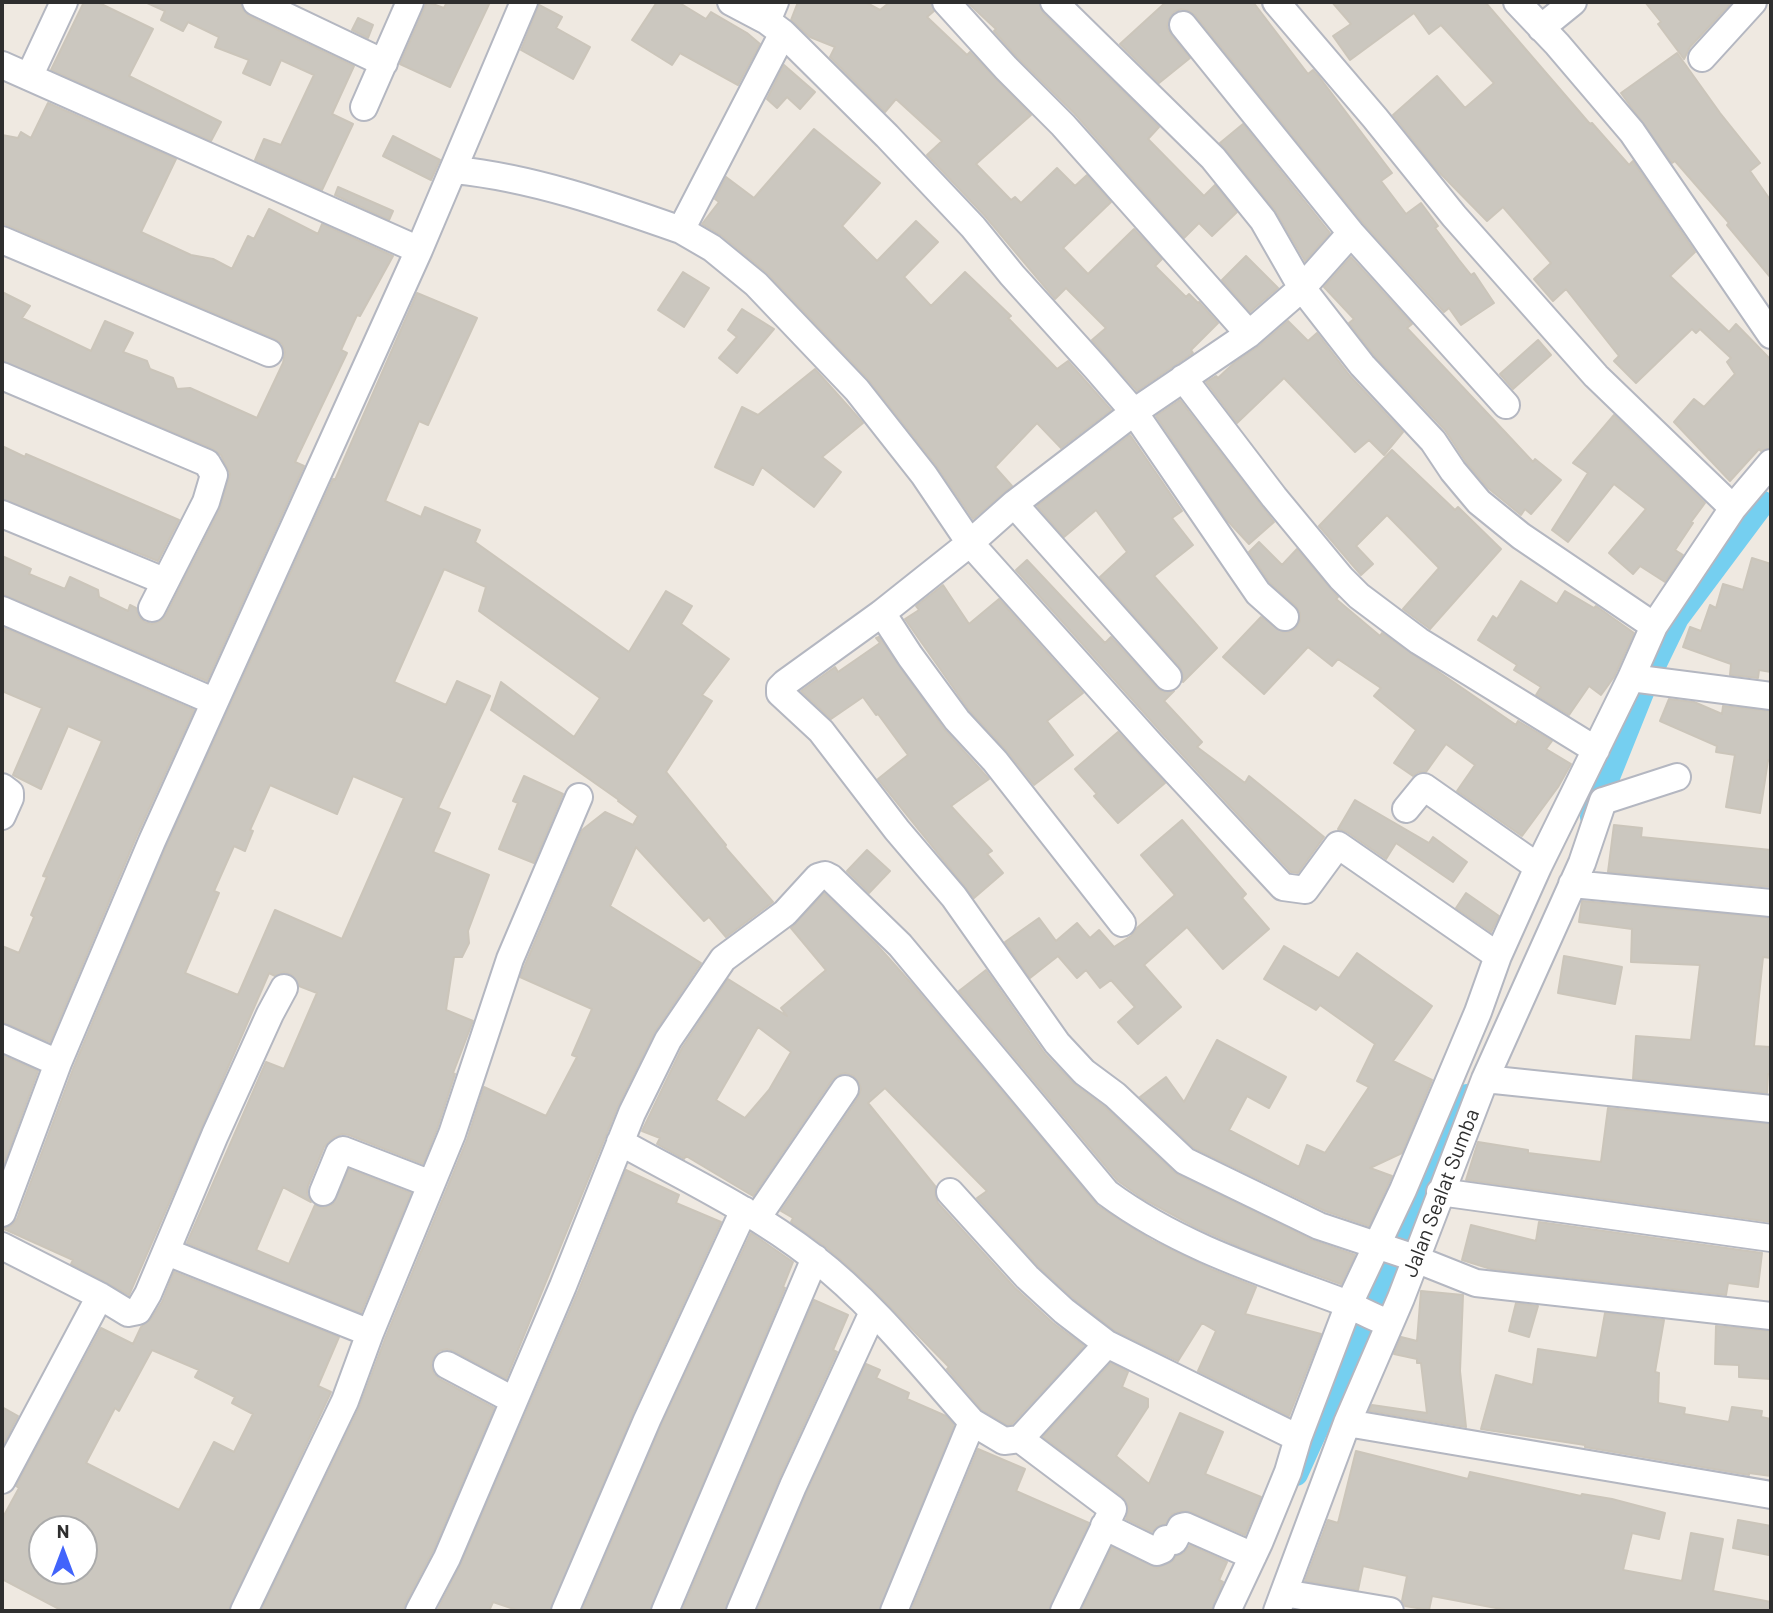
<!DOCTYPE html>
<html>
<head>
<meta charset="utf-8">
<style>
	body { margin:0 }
	#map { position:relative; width:1773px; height:1613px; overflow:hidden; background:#efe9e1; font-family:Barlow,sans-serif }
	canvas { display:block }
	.frame { position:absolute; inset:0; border:4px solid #2e2e2e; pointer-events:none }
	.north { position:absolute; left:28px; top:1515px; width:70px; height:70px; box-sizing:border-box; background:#fff; border:2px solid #ababab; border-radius:50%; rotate:0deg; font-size:19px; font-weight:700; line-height:28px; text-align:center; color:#2e2e2e }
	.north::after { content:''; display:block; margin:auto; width:24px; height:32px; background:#4264fb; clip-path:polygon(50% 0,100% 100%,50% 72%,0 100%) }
</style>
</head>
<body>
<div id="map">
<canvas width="1773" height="1613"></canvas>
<div class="frame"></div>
<div class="north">N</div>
</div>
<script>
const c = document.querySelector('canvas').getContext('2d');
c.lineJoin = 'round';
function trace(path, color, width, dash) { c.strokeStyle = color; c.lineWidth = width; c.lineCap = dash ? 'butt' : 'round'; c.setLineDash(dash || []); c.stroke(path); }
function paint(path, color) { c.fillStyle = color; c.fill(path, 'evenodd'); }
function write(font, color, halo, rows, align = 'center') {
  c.font = font + ' Barlow,sans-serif'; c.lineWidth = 5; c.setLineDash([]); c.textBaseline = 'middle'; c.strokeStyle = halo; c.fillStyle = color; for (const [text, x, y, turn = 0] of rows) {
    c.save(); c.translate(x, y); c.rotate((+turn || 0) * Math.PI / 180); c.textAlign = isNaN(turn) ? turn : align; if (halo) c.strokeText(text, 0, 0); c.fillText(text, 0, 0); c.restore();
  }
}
trace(new Path2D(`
	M 1592,817 L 1647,680 L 1677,618 L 1763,503
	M 1296,1474 L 1467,1096`), '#75cff0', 24);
const building = new Path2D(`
	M 84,2 L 97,2 L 153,29 L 129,76 L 221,122 L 211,141 L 51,70 Z
	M 145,2 L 240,2 L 243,10 L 249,16 L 354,66 L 332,114 L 353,124 L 322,190 L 255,160 L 264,139 L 281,145 L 314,75 L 281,60 L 270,85 L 243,73 L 249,60 L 215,47 L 219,37 L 188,22 L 183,31 L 161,20 L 165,11 Z
	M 427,2 L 444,8 L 447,2 L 490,2 L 450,87 L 400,64 Z
	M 657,2 L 678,2 L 706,19 L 711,12 L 747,33 L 760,44 L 738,85 L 680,53 L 672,65 L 632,40 Z
	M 798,2 L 865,2 L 880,10 L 890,2 L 931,2 L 934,11 L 927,17 L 967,55 L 970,52 L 1031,115 L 976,164 L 1011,200 L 1015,197 L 1021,203 L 1057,168 L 1075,186 L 1087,175 L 1111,202 L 1063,248 L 1088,274 L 1134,229 L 1162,259 L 1155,266 L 1186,297 L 1189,294 L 1198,303 L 1199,302 L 1218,323 L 1191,350 L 1193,353 L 1137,391 L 1092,340 L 1106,328 L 1066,288 L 1055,299 L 985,216 L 927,155 L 942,141 L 896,99 L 885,112 L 830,57 L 835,47 L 810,37 L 791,20 Z
	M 967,2 L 1039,2 L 1043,13 L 1159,127 L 1148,139 L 1204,196 L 1215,185 L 1237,212 L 1212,236 L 1199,223 L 1184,238 L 1075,114 L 1017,57 L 994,31 L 996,29 Z
	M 1166,2 L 1253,2 L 1308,74 L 1313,70 L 1320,78 L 1392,173 L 1381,181 L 1406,214 L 1421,203 L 1438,226 L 1435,228 L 1459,260 L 1471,275 L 1474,273 L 1494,303 L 1461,325 L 1449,308 L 1444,312 L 1363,223 L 1195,15 L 1189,11 L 1181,9 L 1174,12 L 1169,19 L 1167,27 L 1171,35 L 1190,58 L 1159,83 L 1120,44 Z
	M 1332,2 L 1485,2 L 1590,124 L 1592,123 L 1629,165 L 1633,161 L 1695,252 L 1670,276 L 1729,332 L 1736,324 L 1771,360 L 1771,448 L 1761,451 L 1759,449 L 1730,481 L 1674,422 L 1694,399 L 1704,407 L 1735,374 L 1727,362 L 1731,358 L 1700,329 L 1696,333 L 1692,329 L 1636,383 L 1614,361 L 1619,356 L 1566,289 L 1553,301 L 1534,279 L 1551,263 L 1503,207 L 1487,221 L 1434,167 L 1393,115 L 1437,76 L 1465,108 L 1494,83 L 1441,25 L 1429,34 L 1414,13 L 1350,60 L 1333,36 L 1351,24 Z
	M 1645,2 L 1732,2 L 1690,47 L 1684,59 L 1658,24 L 1661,22 Z
	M 539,5 L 562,17 L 556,28 L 590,47 L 573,79 L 521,50 Z
	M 358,18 L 373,25 L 368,38 L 352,30 Z
	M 1677,53 L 1720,113 L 1760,163 L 1750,171 L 1771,201 L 1771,278 L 1727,225 L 1729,223 L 1675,161 L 1672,163 L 1621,93 Z
	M 784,65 L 815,92 L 800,109 L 787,97 L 777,108 L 767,99 Z
	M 48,103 L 176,159 L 141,232 L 191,255 L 213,259 L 232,269 L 248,236 L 254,239 L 269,209 L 318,234 L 322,224 L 393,256 L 360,316 L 357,315 L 341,350 L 347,353 L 295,462 L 304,466 L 207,681 L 2,594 L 2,556 L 31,569 L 29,574 L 65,589 L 70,577 L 98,590 L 99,597 L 128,611 L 130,605 L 136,608 L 139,617 L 145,622 L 152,624 L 160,621 L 166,615 L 220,509 L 230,474 L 221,455 L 213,449 L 2,361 L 2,292 L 30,306 L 22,318 L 91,351 L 105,321 L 133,333 L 123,352 L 147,361 L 150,369 L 173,378 L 177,389 L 190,388 L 257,418 L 283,363 L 285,352 L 282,344 L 275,339 L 2,223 L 2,135 L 18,138 L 21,132 L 31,138 Z
	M 1243,124 L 1330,233 L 1305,261 L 1275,210 L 1220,143 Z
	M 814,129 L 880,183 L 842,226 L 877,261 L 916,221 L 938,242 L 904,277 L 931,306 L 965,272 L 1011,316 L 1008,318 L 1057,369 L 1068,361 L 1111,410 L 1061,448 L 1037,423 L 995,467 L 1012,486 L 973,519 L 936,465 L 868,379 L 767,273 L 722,236 L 702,224 L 719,202 L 715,199 L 726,177 L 754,198 Z
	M 393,136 L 440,160 L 431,180 L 383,156 Z
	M 338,187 L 393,211 L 389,220 L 335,195 Z
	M 1246,256 L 1278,288 L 1250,312 L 1222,280 Z
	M 1351,257 L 1412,324 L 1407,328 L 1506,433 L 1533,462 L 1535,459 L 1561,480 L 1531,514 L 1525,509 L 1521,515 L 1488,488 L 1466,462 L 1445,430 L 1374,355 L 1349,323 L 1354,319 L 1324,287 Z
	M 683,272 L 709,288 L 684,327 L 658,310 Z
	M 417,293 L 477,318 L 428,425 L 419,421 L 385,501 L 421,517 L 425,507 L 480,530 L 475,542 L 629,652 L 666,591 L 692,606 L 681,624 L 729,659 L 702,695 L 712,701 L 666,772 L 726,845 L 725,847 L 773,902 L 726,937 L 709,917 L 704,921 L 636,847 L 610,906 L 701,963 L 654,1033 L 618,1106 L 506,1379 L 454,1351 L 447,1349 L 439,1351 L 433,1358 L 431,1366 L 434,1374 L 439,1379 L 494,1408 L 433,1551 L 405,1604 L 403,1611 L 261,1611 L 359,1408 L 385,1339 L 467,1140 L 484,1087 L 546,1116 L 577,1057 L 572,1055 L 592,1009 L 520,977 L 582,830 L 605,812 L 633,825 L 638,816 L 618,801 L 619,800 L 491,710 L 501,682 L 574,737 L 600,698 L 479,611 L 486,587 L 444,569 L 394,682 L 446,705 L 457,681 L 490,696 L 438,808 L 450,813 L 433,852 L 489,875 L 468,931 L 469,943 L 462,957 L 454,957 L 446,1010 L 473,1021 L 453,1073 L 455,1074 L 437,1129 L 423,1164 L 349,1135 L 342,1134 L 334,1137 L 324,1147 L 308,1186 L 307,1193 L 311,1202 L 283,1187 L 256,1250 L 289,1264 L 315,1205 L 324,1208 L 333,1204 L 349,1169 L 411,1193 L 361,1313 L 187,1243 L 266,1062 L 284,1069 L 317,993 L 299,986 L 292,975 L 284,972 L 275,976 L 269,973 L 129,1295 L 71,1264 L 73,1260 L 2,1228 L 11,1226 L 17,1219 L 73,1069 L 166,847 L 333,479 L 335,480 ZM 353,776 L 404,798 L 342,939 L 275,910 L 238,995 L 185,973 L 219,893 L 214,891 L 234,846 L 245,851 L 253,831 L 250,830 L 270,785 L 337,814 Z
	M 742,309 L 774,329 L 737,373 L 719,358 L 737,337 L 728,330 Z
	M 1288,321 L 1308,341 L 1317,333 L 1350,376 L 1403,432 L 1384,455 L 1369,440 L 1355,452 L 1284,378 L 1237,423 L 1206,382 L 1216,376 L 1218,378 L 1234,363 L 1259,346 Z
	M 1538,340 L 1551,355 L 1513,389 L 1500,374 Z
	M 815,369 L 863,423 L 822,457 L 841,472 L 814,507 L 762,467 L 753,485 L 715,467 L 742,407 L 758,415 Z
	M 1180,400 L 1274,522 L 1249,544 L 1225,518 L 1156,416 Z
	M 1614,415 L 1705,503 L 1691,522 L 1693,523 L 1675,550 L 1683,555 L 1665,582 L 1640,566 L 1633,574 L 1609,553 L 1646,509 L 1614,484 L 1568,542 L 1552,530 L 1588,473 L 1573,463 Z
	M 1130,435 L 1182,511 L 1172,518 L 1193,545 L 1154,576 L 1217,648 L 1183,682 L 1183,675 L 1180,667 L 1100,577 L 1127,552 L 1096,510 L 1064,537 L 1037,506 Z
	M 2,446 L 25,457 L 26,454 L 179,520 L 158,561 L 2,499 Z
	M 1392,450 L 1455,510 L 1458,507 L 1501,549 L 1430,629 L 1403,609 L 1439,568 L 1387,515 L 1356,546 L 1373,564 L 1361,575 L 1319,526 Z
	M 1259,542 L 1282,565 L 1297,549 L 1338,597 L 1336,599 L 1380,636 L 1382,633 L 1516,725 L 1518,721 L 1552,741 L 1546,749 L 1571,764 L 1558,787 L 1522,836 L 1457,791 L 1475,765 L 1446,744 L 1426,772 L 1419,772 L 1413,776 L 1394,763 L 1416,730 L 1374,696 L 1381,688 L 1338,659 L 1332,666 L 1308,647 L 1264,694 L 1223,657 L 1261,617 L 1283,632 L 1289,632 L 1296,628 L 1300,621 L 1300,613 L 1296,606 L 1270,583 L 1249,552 Z
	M 1752,558 L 1771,564 L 1771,672 L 1759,670 L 1758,678 L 1730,675 L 1731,664 L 1683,647 L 1690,627 L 1701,631 L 1710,605 L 1716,608 L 1723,584 L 1743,590 Z
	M 1027,560 L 1105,643 L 1111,637 L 1157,688 L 1164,692 L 1174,691 L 1164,701 L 1202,742 L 1197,747 L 1245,783 L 1249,776 L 1324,837 L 1298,873 L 1291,872 L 1163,734 L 1016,570 Z
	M 1521,581 L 1557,604 L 1565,591 L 1594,608 L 1596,606 L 1634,633 L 1614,677 L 1601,695 L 1589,686 L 1569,715 L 1536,695 L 1541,687 L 1514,670 L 1517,665 L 1478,640 L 1493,616 L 1497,619 Z
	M 943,585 L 969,624 L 999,599 L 1083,693 L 1047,721 L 1073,755 L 1034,785 L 1007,751 L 969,710 L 905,619 L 919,610 L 916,606 Z
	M 5,628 L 194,710 L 137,835 L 50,1042 L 2,1022 L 2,946 L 19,953 L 34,917 L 31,915 L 47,877 L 43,876 L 102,741 L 68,726 L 41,789 L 13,775 L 42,708 L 2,691 L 2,635 Z
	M 879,637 L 944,729 L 989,779 L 951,806 L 992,851 L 987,854 L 1003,873 L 974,898 L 878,779 L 908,755 L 878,714 L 876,715 L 863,697 L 831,719 L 801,691 L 835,667 L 838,672 L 880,643 L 876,638 Z
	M 1669,699 L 1694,702 L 1722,714 L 1723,706 L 1771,711 L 1771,761 L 1768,760 L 1760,813 L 1726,807 L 1735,755 L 1716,752 L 1717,746 L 1660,721 Z
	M 1118,732 L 1165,783 L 1118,823 L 1094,796 L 1097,794 L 1075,769 Z
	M 524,776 L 563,794 L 534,863 L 499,849 L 518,803 L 513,801 Z
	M 1355,800 L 1429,843 L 1433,837 L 1467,862 L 1453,882 L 1396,843 L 1386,859 L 1347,832 L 1338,829 Z
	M 1182,820 L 1246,894 L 1242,898 L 1269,929 L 1223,969 L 1187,927 L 1144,965 L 1181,1007 L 1138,1044 L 1118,1022 L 1135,1007 L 1111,980 L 1100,988 L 1086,970 L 1077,978 L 1058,956 L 1030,978 L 1005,942 L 1039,918 L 1056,941 L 1077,923 L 1090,938 L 1099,930 L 1114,947 L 1131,936 L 1137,928 L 1175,895 L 1141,855 Z
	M 1614,825 L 1642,828 L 1641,837 L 1771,850 L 1771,887 L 1608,872 Z
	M 867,850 L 890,871 L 869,893 L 847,871 Z
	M 824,893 L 877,945 L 911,983 L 1098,1206 L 1153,1241 L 1211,1269 L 1256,1287 L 1245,1314 L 1321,1334 L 1289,1416 L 1198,1371 L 1216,1331 L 1202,1323 L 1178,1361 L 1115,1331 L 1074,1299 L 1038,1266 L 977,1198 L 987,1191 L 885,1088 L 868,1103 L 935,1186 L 935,1195 L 938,1203 L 1015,1288 L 1053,1323 L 1084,1346 L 1012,1424 L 1007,1425 L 982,1410 L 947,1369 L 949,1367 L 867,1283 L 827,1248 L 791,1222 L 793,1218 L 781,1211 L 858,1098 L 861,1089 L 859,1083 L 854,1076 L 845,1073 L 838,1075 L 832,1080 L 753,1196 L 686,1156 L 684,1159 L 657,1144 L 660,1138 L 642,1131 L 682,1048 L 728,979 L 787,1016 L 781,1008 L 826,970 L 791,928 ZM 758,1027 L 791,1052 L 769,1090 L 745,1118 L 716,1100 Z
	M 1466,893 L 1499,916 L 1491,932 L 1456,908 Z
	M 1582,901 L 1771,918 L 1771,958 L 1763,957 L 1754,1046 L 1771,1047 L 1771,1074 L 1768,1074 L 1767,1093 L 1633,1079 L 1636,1036 L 1691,1040 L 1700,965 L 1631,962 L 1632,929 L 1579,922 Z
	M 1284,946 L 1339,978 L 1357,953 L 1432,1006 L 1393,1061 L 1432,1080 L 1402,1153 L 1370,1168 L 1392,1176 L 1369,1226 L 1325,1211 L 1194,1148 L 1140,1097 L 1166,1077 L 1184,1102 L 1217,1040 L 1286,1077 L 1269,1108 L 1247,1096 L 1229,1130 L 1299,1167 L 1307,1145 L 1325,1153 L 1369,1087 L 1357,1081 L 1375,1044 L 1320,1005 L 1316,1010 L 1264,979 Z
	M 1564,956 L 1622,967 L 1615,1004 L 1558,993 Z
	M 986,970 L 1045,1054 L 1073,1083 L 1105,1107 L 1175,1173 L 1312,1240 L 1355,1255 L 1341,1284 L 1252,1252 L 1195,1227 L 1142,1198 L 1118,1181 L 959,991 Z
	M 2,1055 L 38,1071 L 2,1169 Z
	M 1608,1108 L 1771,1124 L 1771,1222 L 1466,1180 L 1478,1142 L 1528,1150 L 1528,1153 L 1601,1162 Z
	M 626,1170 L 679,1195 L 676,1203 L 721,1222 L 633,1413 L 550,1611 L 520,1611 L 493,1602 L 489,1611 L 437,1611 L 461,1564 L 578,1292 Z
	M 1539,1222 L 1762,1253 L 1758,1287 L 1728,1283 L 1726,1295 L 1491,1269 L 1462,1260 L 1471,1225 L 1536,1241 Z
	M 751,1233 L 793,1262 L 783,1287 L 785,1288 L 650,1611 L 582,1611 L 661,1426 Z
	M 174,1272 L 339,1337 L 318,1386 L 331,1392 L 228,1611 L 63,1611 L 2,1579 L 2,1519 L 19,1488 L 16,1486 L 101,1328 L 133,1344 L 141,1327 L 151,1319 L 162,1302 ZM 152,1350 L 199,1370 L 195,1377 L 235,1397 L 232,1403 L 253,1414 L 234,1452 L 214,1442 L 179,1510 L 86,1463 L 115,1408 L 119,1411 ZM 42,1529 L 84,1529 L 84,1571 L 42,1571 Z
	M 1421,1291 L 1463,1295 L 1460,1371 L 1466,1427 L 1369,1411 L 1372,1405 L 1427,1413 L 1421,1363 L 1417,1363 L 1417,1359 L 1394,1354 L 1401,1337 L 1417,1341 Z
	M 814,1300 L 848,1315 L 833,1350 L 837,1352 L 779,1479 L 725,1611 L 682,1611 Z
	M 1516,1303 L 1538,1306 L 1529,1337 L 1509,1331 Z
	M 1605,1313 L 1664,1320 L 1655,1372 L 1659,1373 L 1658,1403 L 1685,1408 L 1684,1414 L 1729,1422 L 1732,1407 L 1762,1411 L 1761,1417 L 1771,1419 L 1771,1476 L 1749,1473 L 1749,1475 L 1585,1447 L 1585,1445 L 1481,1429 L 1496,1375 L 1533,1385 L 1538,1349 L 1597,1358 Z
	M 1716,1326 L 1771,1331 L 1771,1379 L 1739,1377 L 1739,1365 L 1715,1364 Z
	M 1111,1363 L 1128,1372 L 1122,1387 L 1148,1399 L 1148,1407 L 1116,1456 L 1149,1484 L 1180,1413 L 1223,1432 L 1205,1474 L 1261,1497 L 1245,1535 L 1191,1512 L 1182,1511 L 1172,1514 L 1165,1524 L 1156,1527 L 1152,1532 L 1126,1519 L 1129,1508 L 1123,1497 L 1043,1437 Z
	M 866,1364 L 880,1370 L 876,1378 L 909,1393 L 907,1399 L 946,1416 L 954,1425 L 879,1611 L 757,1611 L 807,1492 Z
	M 2,1407 L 18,1416 L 2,1447 Z
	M 978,1449 L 1025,1469 L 1016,1491 L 1089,1523 L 1048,1611 L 911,1611 Z
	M 1356,1451 L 1468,1479 L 1470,1472 L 1581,1496 L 1582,1494 L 1612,1499 L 1665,1513 L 1659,1539 L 1632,1533 L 1623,1570 L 1682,1581 L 1691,1533 L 1723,1539 L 1713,1591 L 1771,1602 L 1771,1611 L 1512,1611 L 1432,1596 L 1429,1610 L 1405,1606 L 1402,1601 L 1407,1576 L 1363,1566 L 1358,1590 L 1305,1581 L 1328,1520 L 1338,1523 Z
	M 1738,1520 L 1771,1526 L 1769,1555 L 1733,1548 Z
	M 1190,1545 L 1227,1562 L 1219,1580 L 1223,1582 L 1211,1611 L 1081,1611 L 1112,1547 L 1157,1568 L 1173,1561 L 1176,1556 L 1184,1553 Z`);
paint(building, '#cbc7bf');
trace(building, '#cbc5ba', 2);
const street = new Path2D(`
	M 256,2 L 384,63
	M 731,2 L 767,21
	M 775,2 L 767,21 L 783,33 L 681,230 L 712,248 L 756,284 L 857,390 L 924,475 L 970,543 L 1151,745 L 1283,887 L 1305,890 L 1338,845 L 1498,956
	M 946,2 L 1006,68 L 1063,125 L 1249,334
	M 1054,2 L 1213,158 L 1263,220 L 1302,288 L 1362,365 L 1433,441 L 1453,471 L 1479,502 L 1521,536 L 1654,626
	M 1276,2 L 1375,118 L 1454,216 L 1596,376 L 1733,508
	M 1517,2 L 1557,44 L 1632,132 L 1771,335
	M 1183,25 L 1351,233 L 1506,405
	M 1541,28 L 1573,2
	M 783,33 L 887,136 L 973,227 L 1012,275 L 1096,368 L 1134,412 L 1258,593 L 1285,617
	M 1702,58 L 1753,2
	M 2,65 L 419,250
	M 29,77 L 64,2
	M 364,107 L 410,2
	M 455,170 C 533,178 607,204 681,230
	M 1351,233 L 1302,288 L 1249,334 L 1134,412 L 1014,504 L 970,543 L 882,613 L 785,683 L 780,688 L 780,693 L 821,731 L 897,830 L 954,897 L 1057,1043 L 1084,1072 L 1115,1095 L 1185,1161 L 1319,1226 L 1403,1254 L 1476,1283 L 1771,1316
	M 2,240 L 269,353
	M 2,376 L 207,463 L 214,475 L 206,502 L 152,608
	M 1183,378 L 1274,497 L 1341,578 L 1359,596 L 1419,641 L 1596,750
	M 1014,504 L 1168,677
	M 2,514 L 164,581
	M 2,610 L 213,701
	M 882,613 L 910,656 L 957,720 L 995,761 L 1122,923
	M 1631,678 L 1771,696
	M 2,787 L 10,793 L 10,798 L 2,816
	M 1603,801 L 1677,777
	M 1406,809 L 1424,787 L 1538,867
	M 1572,884 L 1771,903
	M 2,1038 L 58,1063
	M 1485,1079 L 1771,1109
	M 620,1142 C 685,1178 754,1211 813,1257 C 873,1303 922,1366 972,1422 L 894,1611
	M 323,1192 L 339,1153 L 343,1150 L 431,1184
	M 950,1192 L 1027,1277 L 1064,1311 L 1107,1344 L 1298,1438
	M 1440,1192 L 1771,1238
	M 2,1213 L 58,1063 L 152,841 L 419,250 L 524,2
	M 757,1218 L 845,1089
	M 2,1246 L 100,1296 L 128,1313 L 138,1311 L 148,1294 L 215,1135 L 270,1014 L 284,988
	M 167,1252 L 370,1333
	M 447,1365 L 513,1400
	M 972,1422 L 1004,1441 L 1020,1439 L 1107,1344
	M 1347,1423 L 1771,1495
	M 1020,1439 L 1113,1509 L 1064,1611
	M 2,1480 L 100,1296
	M 1104,1526 L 1157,1552 L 1162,1550 L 1166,1539 L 1174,1541 L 1181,1527 L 1185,1526 L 1253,1556
	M 1284,1593 L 1390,1611
	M 244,1611 L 345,1401 L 370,1333 L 452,1134 L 510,959 L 579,797
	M 419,1611 L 447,1558 L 563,1286 L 632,1113 L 668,1040 L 723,959 L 785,913 L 818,877 L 825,875 L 831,878 L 900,945 L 1107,1193 C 1176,1244 1256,1270 1335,1299 C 1354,1306 1371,1317 1389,1323
	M 565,1611 L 647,1420 L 744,1210
	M 665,1611 L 815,1258
	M 740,1611 L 793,1486 L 873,1312
	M 1227,1611 L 1259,1543 L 1288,1472 L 1298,1438 L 1349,1304 L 1403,1190 L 1478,1012 L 1498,956 L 1538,867 L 1631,678 L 1654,626 L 1733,508 L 1771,463
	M 1277,1611 L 1347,1423 L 1401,1298 L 1485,1079 L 1582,863 L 1603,801`);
trace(street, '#b4b7c1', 30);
trace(street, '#fff', 26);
write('21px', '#2e2e2e', '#fff', [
	["Jalan Sealat Sumba",1441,1193,-69]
]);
</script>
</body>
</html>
